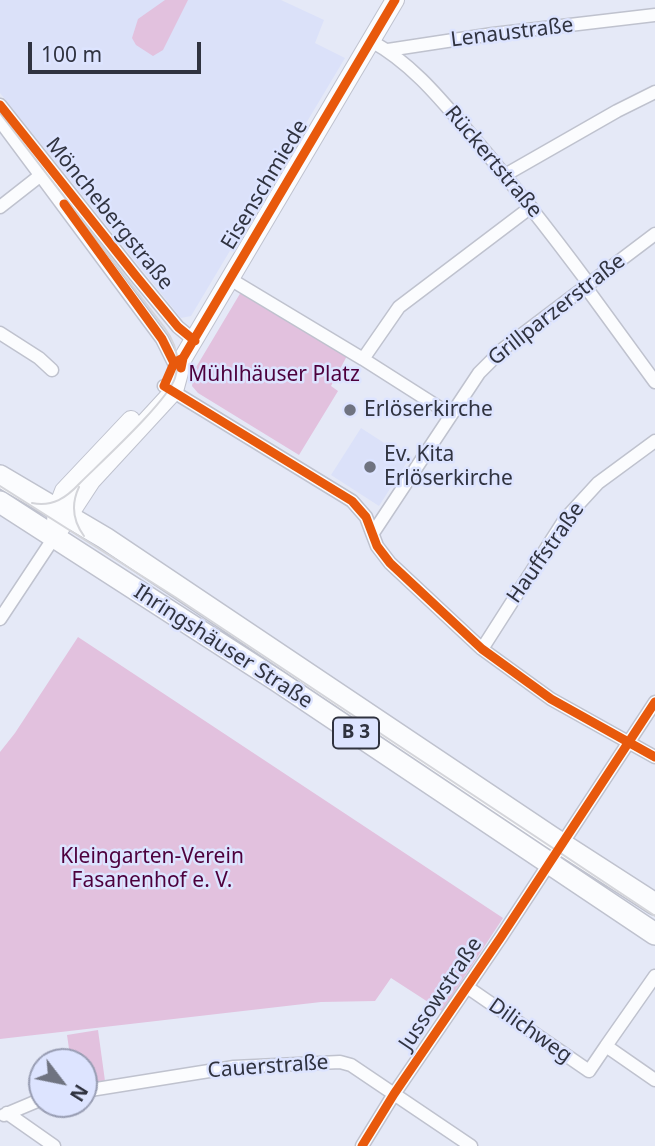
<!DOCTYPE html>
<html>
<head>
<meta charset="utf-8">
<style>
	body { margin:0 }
	#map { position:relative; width:655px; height:1146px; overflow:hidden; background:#e5e9f7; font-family:"Noto Sans",sans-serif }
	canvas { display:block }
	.north { position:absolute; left:28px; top:1048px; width:70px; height:70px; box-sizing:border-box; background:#dde4ff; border:2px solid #989db3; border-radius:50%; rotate:122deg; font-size:19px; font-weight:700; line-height:28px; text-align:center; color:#303340 }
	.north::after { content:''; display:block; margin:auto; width:24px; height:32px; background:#6f7380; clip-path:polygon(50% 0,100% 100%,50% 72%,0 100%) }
	.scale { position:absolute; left:28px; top:42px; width:173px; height:32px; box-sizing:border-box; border:4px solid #303340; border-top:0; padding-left:9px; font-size:21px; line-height:24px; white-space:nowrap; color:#303340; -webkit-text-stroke:5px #dde4ff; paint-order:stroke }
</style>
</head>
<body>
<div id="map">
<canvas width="655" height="1146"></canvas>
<div class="north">N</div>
<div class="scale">100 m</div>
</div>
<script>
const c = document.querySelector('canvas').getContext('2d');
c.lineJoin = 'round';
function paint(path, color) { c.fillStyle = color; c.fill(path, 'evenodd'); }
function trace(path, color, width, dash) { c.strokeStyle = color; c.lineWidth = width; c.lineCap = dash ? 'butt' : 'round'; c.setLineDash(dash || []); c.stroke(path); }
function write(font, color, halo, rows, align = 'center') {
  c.font = font + ' "Noto Sans",sans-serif'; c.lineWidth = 5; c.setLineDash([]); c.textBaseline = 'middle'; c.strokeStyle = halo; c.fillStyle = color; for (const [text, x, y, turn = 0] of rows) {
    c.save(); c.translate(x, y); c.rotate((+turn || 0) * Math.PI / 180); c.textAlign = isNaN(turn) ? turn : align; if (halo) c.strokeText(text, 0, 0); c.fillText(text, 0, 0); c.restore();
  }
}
paint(new Path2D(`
	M 0,0 L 281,0 L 324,20 L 315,43 L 345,58 L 191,316 L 181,318 L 0,93 Z
	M 361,428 L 409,459 L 379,506 L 331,475 Z`), '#dbe1f9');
paint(new Path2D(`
	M 165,0 L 188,0 L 163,50 L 153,56 L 136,45 L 132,38 L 138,19 Z
	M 241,292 L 348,354 L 331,386 L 338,391 L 299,455 L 198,393 L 192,386 L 195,369 Z
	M 78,637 L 503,918 L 442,1011 L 391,978 L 375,1001 L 321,1002 L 0,1039 L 0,752 L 15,733 Z
	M 98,1030 L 105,1081 L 84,1085 L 84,1062 L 71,1062 L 67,1035 Z`), '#e2c1de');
const street = new Path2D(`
	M 371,41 C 413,64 442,101 472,136 C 513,184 551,233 589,284
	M 388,50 L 493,34 L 655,15
	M 0,105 L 136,276 L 178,327 L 195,341
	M 0,121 L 162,339 L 174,363
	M 505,175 L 617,111 L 655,92
	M 0,207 L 46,171
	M 230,279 L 363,359 L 451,415
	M 585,286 L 655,382
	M 0,333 L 39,358 L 52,370
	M 363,359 L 399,307 L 531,207
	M 164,386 L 352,501 L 366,517 L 377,546 L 390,563 L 482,649 L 551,699 L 655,757
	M 373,533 L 479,373 L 503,349 L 655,234
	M 0,619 L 55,536
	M 482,649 L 565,519 L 598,483 L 655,441
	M 467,987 L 589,1071 L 606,1046 L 655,1080
	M 606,1046 L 655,976
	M 84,1091 L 234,1067 L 340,1062 L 351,1065 L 471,1146
	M 7,1113 L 54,1146
	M 4,1115 L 42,1099
	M 362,1146 L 394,1094 L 501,937 L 655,702`);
const secondary = new Path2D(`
	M 56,522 L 57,509 L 64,491 L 131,420
	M 55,536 L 91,481 L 174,391 L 183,358 L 395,0`);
const primary = new Path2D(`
	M 0,476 L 105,538 L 551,837 L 655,904
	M 0,502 L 276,680 L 655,934`);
trace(street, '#bfc2ce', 15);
trace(secondary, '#bfc2ce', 20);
trace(primary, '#bfc2ce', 24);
trace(street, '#fbfcfe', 12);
trace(secondary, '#fbfcfe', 18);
trace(primary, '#fbfcfe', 21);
trace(new Path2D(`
	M 0,113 L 164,327 C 175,342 181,360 175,378 C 167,402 101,462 80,483 C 66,498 53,507 32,503
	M 0,486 L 175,597 L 655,916
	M 79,487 C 71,504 73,521 84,536`), '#d4d5da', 2);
trace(new Path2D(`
	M 0,105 L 136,276 L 178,327 L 195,341
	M 64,204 L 162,339 L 174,363
	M 183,358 L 174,363 L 164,386 L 352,501 L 366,517 L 377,546 L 390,563 L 482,649 L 551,699 L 655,757
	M 181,368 L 183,358 L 395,0
	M 362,1146 L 394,1094 L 501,937 L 655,702`), '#e8590c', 9);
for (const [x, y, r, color] of [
	[350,410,7,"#6f7380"],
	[370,467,7,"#6f7380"]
]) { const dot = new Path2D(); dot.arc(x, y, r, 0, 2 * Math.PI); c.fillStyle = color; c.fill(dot); trace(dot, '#dde4ff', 2.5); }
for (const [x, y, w] of [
	[356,733,46]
]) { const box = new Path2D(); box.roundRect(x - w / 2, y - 15.5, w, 31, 5); c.fillStyle = '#dde4ff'; c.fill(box); trace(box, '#303340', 2); }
write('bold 19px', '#303340', null, [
	["B 3",356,733]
]);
write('21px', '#303340', '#dde4ff', [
	["Lenaustraße",512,33,-7],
	["Rückertstraße",493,162,50],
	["Eisenschmiede",265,185,-59],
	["Mönchebergstraße",109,214,51],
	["Grillparzerstraße",557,310,-38],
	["Hauffstraße",546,553,-55],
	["Ihringshäuser Straße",223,647,33],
	["Jussowstraße",441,994,-56],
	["Dilichweg",530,1031,35],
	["Cauerstraße",268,1067,-4]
]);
write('21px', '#4d003d', '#dde4ff', [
	["Mühlhäuser Platz",274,375],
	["Kleingarten-Verein",152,857],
	["Fasanenhof e. V.",152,881]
]);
write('21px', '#303340', '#dde4ff', [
	["Erlöserkirche",364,410],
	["Ev. Kita",384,455],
	["Erlöserkirche",384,479]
], 'left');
</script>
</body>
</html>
